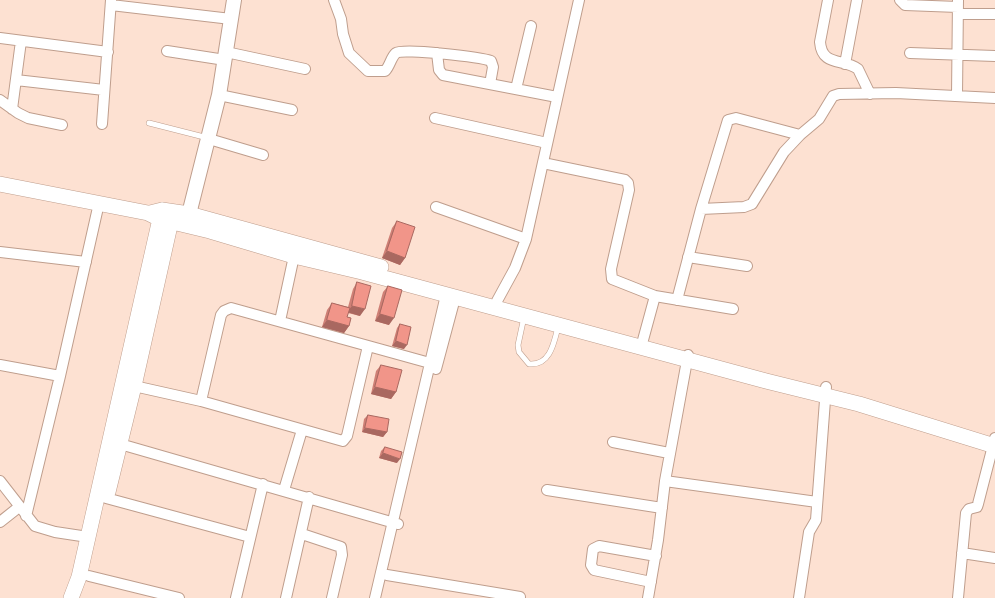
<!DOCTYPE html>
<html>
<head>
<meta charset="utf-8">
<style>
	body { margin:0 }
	canvas { display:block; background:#fde1d2 }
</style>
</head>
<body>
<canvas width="995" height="598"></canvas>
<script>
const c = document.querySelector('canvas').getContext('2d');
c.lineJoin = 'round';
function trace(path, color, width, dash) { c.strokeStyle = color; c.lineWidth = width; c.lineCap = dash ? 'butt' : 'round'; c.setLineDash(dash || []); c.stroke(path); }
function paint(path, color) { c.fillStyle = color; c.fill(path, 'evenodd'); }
const lane = new Path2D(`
	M 149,123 L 208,138
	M 524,317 L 518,345 L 519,352 L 529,364 C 550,366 554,343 558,327`);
const street = new Path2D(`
	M 334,0 L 341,19 L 343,34 L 349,53 L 368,71 L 385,71 C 390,66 391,57 396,53 C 403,48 481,57 491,61 L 493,67 L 490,84
	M 828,0 L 820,42 C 822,67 843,58 858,69 L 870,94
	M 900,0 L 905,5 L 958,7
	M 111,5 L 231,19
	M 958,14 L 995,14
	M 0,38 L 108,52
	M 167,51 L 225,60
	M 226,52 L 305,69
	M 437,53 L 439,70 L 443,75 L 557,97
	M 910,53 L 995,56
	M 845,64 L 857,0
	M 16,80 L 104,90
	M 516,89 L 531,26
	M 219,95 L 292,110
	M 957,96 L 958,0
	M 0,100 L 18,113 L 28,118 L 62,125
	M 12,109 L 21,41
	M 435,118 L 547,143
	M 102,124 L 111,0
	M 209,139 L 263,155
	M 543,163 L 625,180 L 628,183 L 629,190 L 611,269 L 612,279 L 655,296 L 733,309
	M 436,207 L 526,239
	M 701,209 L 744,207 L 752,204 L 784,152 L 800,135 L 819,119 L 833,96 L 839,94 L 896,93 L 995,98
	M 0,252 L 86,262
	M 688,257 L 747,266
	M 677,300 L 701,209 L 728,120 L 736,118 L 800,135
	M 497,301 L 515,268 L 526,239 L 579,0
	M 280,321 L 294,256
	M 643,340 L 655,296
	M 0,365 L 60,376
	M 436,369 L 455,298
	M 134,386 L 201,401 L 343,441 L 347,436 L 368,346
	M 201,401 L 221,315 L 224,311 L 231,308 L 437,365
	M 613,442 L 669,453
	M 120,444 L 398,524
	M 0,481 L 35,526 L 55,532 L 88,537
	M 665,481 L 817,502
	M 284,490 L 302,430
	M 547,490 L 662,508
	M 106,498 L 250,537
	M 26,516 L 60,376 L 99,203
	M 0,522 L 19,507
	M 302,534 L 341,547 L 342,555 L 332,598
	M 962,553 L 995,558
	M 387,575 L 520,597
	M 89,576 L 179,598
	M 651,582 L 594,570 L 591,565 L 593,549 L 599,546 L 656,556
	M 236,598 L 263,484
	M 286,598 L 309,497
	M 375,598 L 446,295
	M 648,598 L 658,540 L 665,481 L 688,355
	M 799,598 L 809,532 L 816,520 L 826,387
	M 958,598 L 966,513 L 969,509 L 977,507 L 978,504 L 995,438`);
const secondary = new Path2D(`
	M 189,214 L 219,95 L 234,0`);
const primary = new Path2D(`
	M 0,184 L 148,213 L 160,219 L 210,231 L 294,256 L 362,272 L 766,381 L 859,404 L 995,446
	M 150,213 L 162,210 L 189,214 L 381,267
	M 108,492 L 134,386 L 173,212
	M 71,598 L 79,577 L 162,210`);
trace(lane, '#bf9e8d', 6);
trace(street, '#bf9e8d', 12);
trace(secondary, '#bf9e8d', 16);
trace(primary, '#bf9e8d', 16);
trace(lane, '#fff', 5);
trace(street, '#fff', 10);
trace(secondary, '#fff', 14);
trace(primary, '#fff', 15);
paint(new Path2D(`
	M 397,221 L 405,258 L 400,265 L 382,258 L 392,228 Z
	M 357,282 L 360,316 L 348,313 L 347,317 L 349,326 L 344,333 L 322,327 L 327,310 L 332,303 L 348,307 L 353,289 Z
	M 388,286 L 389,325 L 375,321 L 383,292 Z
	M 400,324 L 404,349 L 392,346 L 397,328 Z
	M 381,365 L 396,392 L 391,399 L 371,394 L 376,371 Z
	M 368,415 L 387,432 L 383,437 L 362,432 L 364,419 Z
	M 385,447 L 397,463 L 379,458 L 381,451 Z`), '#cf8076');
paint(new Path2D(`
	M 387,251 L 405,258 L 400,265 L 382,258 Z
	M 352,306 L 365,309 L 360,316 L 347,312 Z
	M 380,314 L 394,318 L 389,325 L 375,321 Z
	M 327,320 L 349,326 L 344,333 L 322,327 Z
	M 396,341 L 407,345 L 404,349 L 392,346 Z
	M 375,387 L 396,392 L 391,399 L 371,394 Z
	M 365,428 L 387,432 L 383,437 L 362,432 Z
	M 383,453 L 400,459 L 397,463 L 379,458 Z`), '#a96860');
const building = new Path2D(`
	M 397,221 L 415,227 L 405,258 L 387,251 Z
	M 357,282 L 371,286 L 365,309 L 352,306 Z
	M 388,286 L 402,290 L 394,318 L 380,314 Z
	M 332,303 L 350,308 L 347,317 L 351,318 L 349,326 L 327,320 Z
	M 400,324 L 411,327 L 407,345 L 396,341 Z
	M 381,365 L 402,370 L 396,392 L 375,387 Z
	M 368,415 L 389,419 L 387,432 L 365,428 Z
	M 385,447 L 402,452 L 400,459 L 383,453 Z`);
paint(building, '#f19589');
trace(building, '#a96860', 1);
</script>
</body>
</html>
